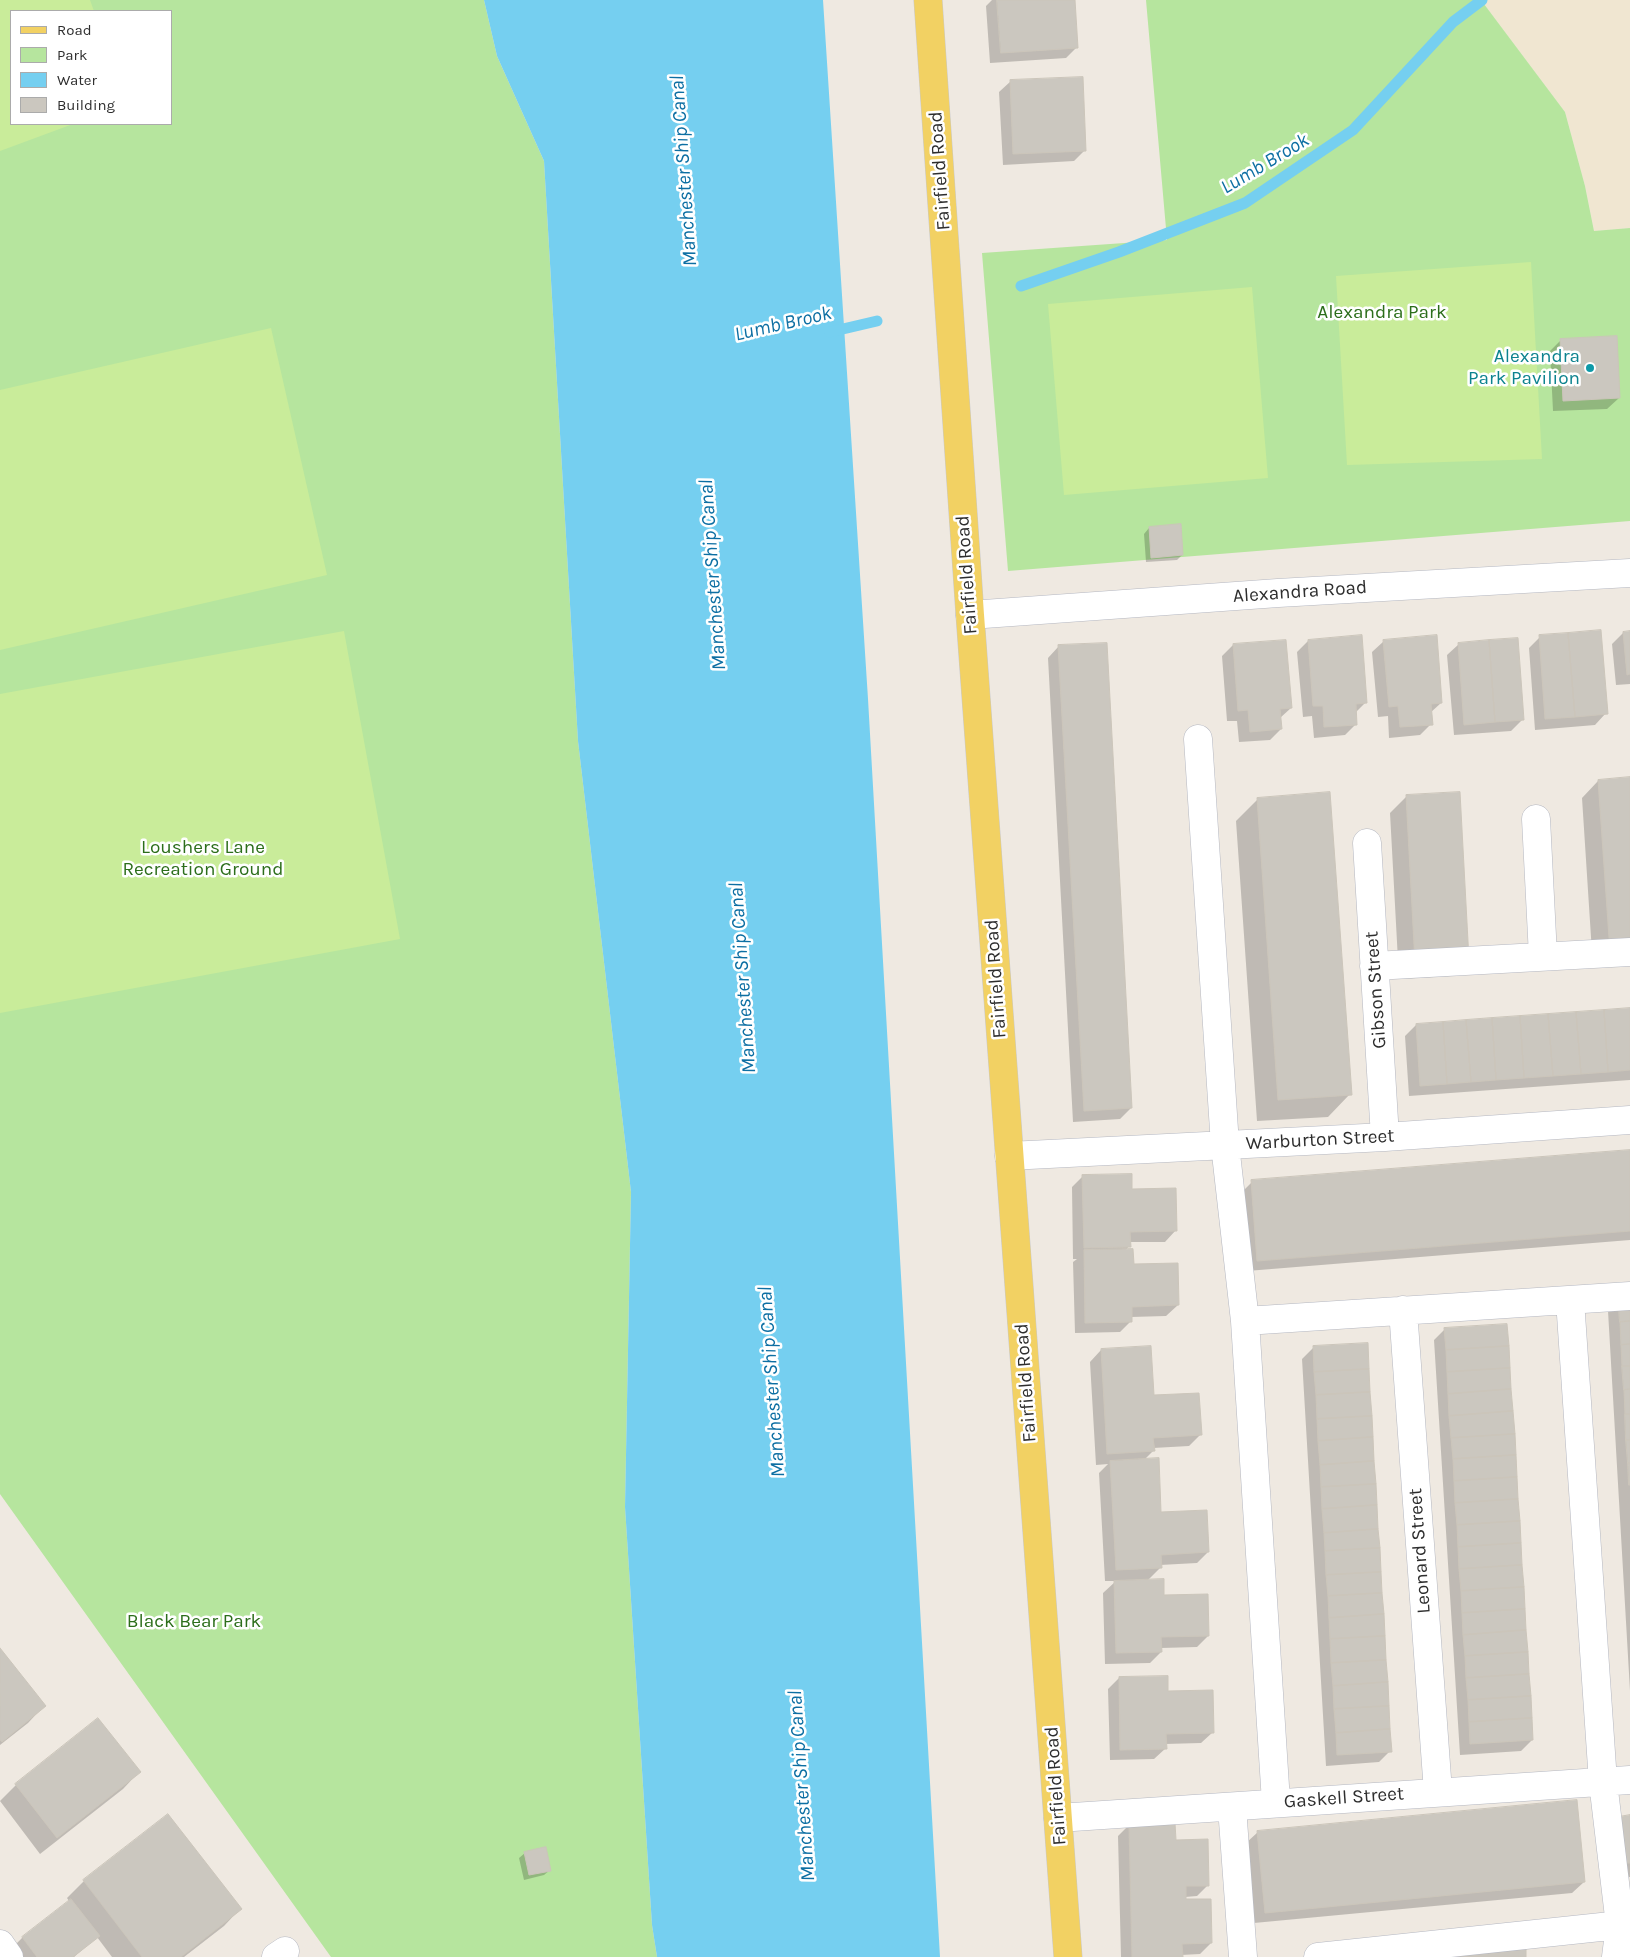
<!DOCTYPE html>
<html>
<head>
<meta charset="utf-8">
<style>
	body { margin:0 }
	#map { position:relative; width:1630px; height:1957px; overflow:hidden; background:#efe9e1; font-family:Karla,sans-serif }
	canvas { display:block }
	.legend { position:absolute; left:10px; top:10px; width:162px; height:115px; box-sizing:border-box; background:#fff; border:1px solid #ababab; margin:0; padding:6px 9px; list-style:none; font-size:15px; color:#2e2e2e }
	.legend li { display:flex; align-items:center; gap:10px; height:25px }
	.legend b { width:25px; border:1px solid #ababab }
</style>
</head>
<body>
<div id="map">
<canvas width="1630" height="1957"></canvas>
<ul class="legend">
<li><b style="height:6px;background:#f2d163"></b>Road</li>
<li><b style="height:14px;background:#b6e59e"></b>Park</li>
<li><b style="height:14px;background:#75cff0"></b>Water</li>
<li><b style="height:14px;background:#cbc7bf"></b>Building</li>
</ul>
</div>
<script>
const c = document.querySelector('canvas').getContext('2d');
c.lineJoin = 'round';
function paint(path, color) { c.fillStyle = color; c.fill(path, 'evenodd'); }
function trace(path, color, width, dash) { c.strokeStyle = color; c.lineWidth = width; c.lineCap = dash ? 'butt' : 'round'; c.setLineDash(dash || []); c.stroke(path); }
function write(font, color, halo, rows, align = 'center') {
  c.font = font + ' Karla,sans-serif'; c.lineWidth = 5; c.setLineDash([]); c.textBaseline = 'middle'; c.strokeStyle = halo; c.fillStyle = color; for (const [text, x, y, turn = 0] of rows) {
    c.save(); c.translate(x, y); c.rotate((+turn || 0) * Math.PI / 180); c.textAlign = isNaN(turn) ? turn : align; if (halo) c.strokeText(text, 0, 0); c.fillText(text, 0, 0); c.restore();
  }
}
paint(new Path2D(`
	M 1481,0 L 1630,0 L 1630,228 L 1594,231 L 1585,186 L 1565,112 Z`), '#f0e6d1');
paint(new Path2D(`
	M 0,0 L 484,0 L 497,56 L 544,161 L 578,741 L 631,1192 L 625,1507 L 652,1925 L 657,1957 L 331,1957 L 0,1494 ZM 11,11 L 171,11 L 171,124 L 11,124 Z
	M 1146,0 L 1481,0 L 1565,112 L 1585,186 L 1594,231 L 1630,228 L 1630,521 L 1008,571 L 982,253 L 1167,240 Z`), '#b6e59e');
paint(new Path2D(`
	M 0,0 L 90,0 L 94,11 L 11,11 L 11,124 L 73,124 L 0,151 Z
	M 1531,262 L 1542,459 L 1347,465 L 1336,276 Z
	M 1252,287 L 1268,478 L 1064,495 L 1048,304 Z
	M 271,328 L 327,575 L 0,650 L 0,390 Z
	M 344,631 L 400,939 L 0,1013 L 0,694 Z`), '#c9ec9a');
paint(new Path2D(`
	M 484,0 L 823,0 L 868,699 L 940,1957 L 657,1957 L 652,1925 L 625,1507 L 631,1192 L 578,741 L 544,161 L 497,56 Z`), '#75cff0');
paint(new Path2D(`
	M 992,0 L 1074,0 L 1077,47 L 1066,58 L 990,63 L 986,6 Z
	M 1011,81 L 1085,150 L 1074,161 L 1003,165 L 999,92 Z
	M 1561,340 L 1619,398 L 1607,409 L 1553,411 L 1550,351 Z
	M 1149,528 L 1182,555 L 1177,560 L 1146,562 L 1144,534 Z
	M 1623,633 L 1630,633 L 1630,684 L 1616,685 L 1612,644 Z
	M 1540,637 L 1606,713 L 1595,725 L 1535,730 L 1529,648 Z
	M 1308,641 L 1365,703 L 1355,713 L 1356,724 L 1345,735 L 1314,738 L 1312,716 L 1303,717 L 1297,652 Z
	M 1384,641 L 1441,703 L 1430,713 L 1431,724 L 1420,735 L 1389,738 L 1388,716 L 1378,717 L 1372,652 Z
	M 1459,644 L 1522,720 L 1511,731 L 1454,735 L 1447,655 Z
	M 1233,645 L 1291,708 L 1280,718 L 1281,729 L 1270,740 L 1239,742 L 1237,721 L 1227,721 L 1222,656 Z
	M 1059,646 L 1131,1108 L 1120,1119 L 1073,1122 L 1048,658 Z
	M 1630,779 L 1630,966 L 1593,968 L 1582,798 L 1598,781 Z
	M 1407,796 L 1468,960 L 1451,976 L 1399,979 L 1390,813 Z
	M 1258,799 L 1350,1094 L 1328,1117 L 1257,1121 L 1236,821 Z
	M 1630,1009 L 1630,1080 L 1409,1096 L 1405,1036 L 1416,1025 Z
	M 1630,1151 L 1630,1240 L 1247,1271 L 1241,1193 L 1252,1182 Z
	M 1083,1176 L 1131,1190 L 1176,1230 L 1165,1242 L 1129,1242 L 1129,1246 L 1126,1250 L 1133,1265 L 1178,1305 L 1166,1316 L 1131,1317 L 1131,1321 L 1120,1332 L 1075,1333 L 1073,1262 L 1077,1259 L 1073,1259 L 1072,1187 Z
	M 1630,1299 L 1630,1691 L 1608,1311 Z
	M 1445,1329 L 1532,1740 L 1521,1751 L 1460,1755 L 1434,1340 Z
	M 1367,1345 L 1390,1751 L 1379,1762 L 1326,1766 L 1302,1359 L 1313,1348 Z
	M 1101,1350 L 1153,1397 L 1201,1434 L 1189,1446 L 1153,1448 L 1153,1451 L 1144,1460 L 1160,1513 L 1208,1552 L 1197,1563 L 1160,1565 L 1160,1568 L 1147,1581 L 1208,1636 L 1197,1647 L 1161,1648 L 1161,1652 L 1150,1663 L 1105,1664 L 1103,1593 L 1116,1581 L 1105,1581 L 1099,1473 L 1108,1464 L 1096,1465 L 1090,1362 Z
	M 0,1650 L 44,1706 L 28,1723 L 0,1745 Z
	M 1119,1678 L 1167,1692 L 1213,1732 L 1201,1743 L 1165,1744 L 1166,1748 L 1154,1759 L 1110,1760 L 1108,1689 Z
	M 98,1720 L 139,1772 L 123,1789 L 40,1854 L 0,1801 L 16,1785 Z
	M 168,1816 L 240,1909 L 224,1926 L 184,1957 L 112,1957 L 97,1937 L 74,1957 L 17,1957 L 11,1949 L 22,1938 L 69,1901 L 67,1898 L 84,1881 Z
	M 1630,1817 L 1630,1877 L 1607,1879 Z
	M 1129,1825 L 1175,1841 L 1208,1885 L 1197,1896 L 1185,1897 L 1185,1901 L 1211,1943 L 1200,1954 L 1181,1955 L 1181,1957 L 1121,1957 L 1118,1836 Z
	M 1258,1832 L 1584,1882 L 1572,1893 L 1254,1923 L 1246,1843 Z
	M 525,1853 L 550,1870 L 544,1875 L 524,1880 L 519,1858 Z`), '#0003');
trace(new Path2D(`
	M 1021,286 L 1119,252 L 1245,203 L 1353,130 L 1453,22 L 1482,0
	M 830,332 L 877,321`), '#75cff0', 11);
const building = new Path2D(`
	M 997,0 L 1075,0 L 1078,48 L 1001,53 Z
	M 1083,77 L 1086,151 L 1013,154 L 1010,80 Z
	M 1617,336 L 1620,398 L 1563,401 L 1560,339 Z
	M 1181,524 L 1183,555 L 1151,558 L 1149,527 Z
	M 1601,630 L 1608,714 L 1575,717 L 1568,633 Z
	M 1630,631 L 1630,674 L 1627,675 L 1623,632 Z
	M 1568,633 L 1575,717 L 1545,719 L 1539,635 Z
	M 1362,635 L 1367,703 L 1356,704 L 1357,725 L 1324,727 L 1323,706 L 1313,706 L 1308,640 Z
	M 1437,635 L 1442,703 L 1431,704 L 1433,725 L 1400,727 L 1398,706 L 1389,707 L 1383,640 Z
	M 1518,638 L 1524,720 L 1495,722 L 1489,640 Z
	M 1286,640 L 1292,708 L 1280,709 L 1282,729 L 1250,732 L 1248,710 L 1238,711 L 1233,644 Z
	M 1489,640 L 1495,722 L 1464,725 L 1458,643 Z
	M 1107,643 L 1132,1108 L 1084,1111 L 1058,645 Z
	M 1630,777 L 1630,950 L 1610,952 L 1598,780 Z
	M 1330,792 L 1352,1095 L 1278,1100 L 1257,798 Z
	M 1460,792 L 1469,960 L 1415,963 L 1406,795 Z
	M 1630,1008 L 1630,1070 L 1608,1072 L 1604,1010 Z
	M 1604,1010 L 1608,1072 L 1581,1074 L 1576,1012 Z
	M 1576,1012 L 1581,1074 L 1553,1076 L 1548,1014 Z
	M 1548,1014 L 1553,1076 L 1524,1078 L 1520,1016 Z
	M 1520,1016 L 1524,1078 L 1496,1080 L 1492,1018 Z
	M 1492,1018 L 1496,1080 L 1471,1082 L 1466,1020 Z
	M 1466,1020 L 1471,1082 L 1447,1084 L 1443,1022 Z
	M 1443,1022 L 1447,1084 L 1420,1086 L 1416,1024 Z
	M 1630,1150 L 1630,1231 L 1257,1261 L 1251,1180 Z
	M 1132,1174 L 1132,1189 L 1176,1188 L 1177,1231 L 1130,1232 L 1131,1247 L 1084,1248 L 1082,1175 Z
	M 1133,1249 L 1134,1264 L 1178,1263 L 1179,1305 L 1132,1307 L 1132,1322 L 1085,1323 L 1084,1250 Z
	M 1618,1298 L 1630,1298 L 1630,1321 L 1620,1322 Z
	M 1630,1321 L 1630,1344 L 1621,1345 L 1620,1322 Z
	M 1507,1324 L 1509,1346 L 1446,1350 L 1444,1328 Z
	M 1368,1343 L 1369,1369 L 1314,1372 L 1313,1346 Z
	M 1630,1344 L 1630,1366 L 1622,1366 L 1621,1345 Z
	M 1151,1346 L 1154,1395 L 1199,1393 L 1202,1435 L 1153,1438 L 1155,1451 L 1107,1454 L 1101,1349 Z
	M 1509,1346 L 1510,1368 L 1447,1372 L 1446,1350 Z
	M 1622,1366 L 1630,1366 L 1630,1389 L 1624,1390 Z
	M 1510,1368 L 1511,1389 L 1448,1394 L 1447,1372 Z
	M 1369,1369 L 1370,1392 L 1316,1395 L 1314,1372 Z
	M 1511,1389 L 1513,1411 L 1449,1416 L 1448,1394 Z
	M 1630,1389 L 1630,1414 L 1625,1414 L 1624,1390 Z
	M 1370,1392 L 1372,1416 L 1317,1419 L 1316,1395 Z
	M 1513,1411 L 1515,1434 L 1451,1438 L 1449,1416 Z
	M 1625,1414 L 1630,1414 L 1630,1440 L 1626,1440 Z
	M 1372,1416 L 1373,1437 L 1318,1441 L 1317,1419 Z
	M 1515,1434 L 1516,1455 L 1453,1459 L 1451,1438 Z
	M 1373,1437 L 1374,1461 L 1320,1465 L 1318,1441 Z
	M 1626,1440 L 1630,1440 L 1630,1463 L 1628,1463 Z
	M 1516,1455 L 1517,1477 L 1454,1481 L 1453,1459 Z
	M 1159,1458 L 1161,1512 L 1207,1510 L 1209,1552 L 1161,1555 L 1162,1568 L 1116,1570 L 1110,1461 Z
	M 1374,1461 L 1376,1484 L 1321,1487 L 1320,1465 Z
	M 1628,1463 L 1630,1463 L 1630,1485 L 1629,1485 Z
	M 1517,1477 L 1518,1499 L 1455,1503 L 1454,1481 Z
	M 1376,1484 L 1377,1505 L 1322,1509 L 1321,1487 Z
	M 1518,1499 L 1520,1521 L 1457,1525 L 1455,1503 Z
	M 1377,1505 L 1378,1529 L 1324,1533 L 1322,1509 Z
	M 1520,1521 L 1521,1543 L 1458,1547 L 1457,1525 Z
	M 1378,1529 L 1380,1548 L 1325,1551 L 1324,1533 Z
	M 1521,1543 L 1522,1565 L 1459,1569 L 1458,1547 Z
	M 1380,1548 L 1381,1572 L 1326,1575 L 1325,1551 Z
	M 1522,1565 L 1524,1587 L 1461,1591 L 1459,1569 Z
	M 1381,1572 L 1382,1593 L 1328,1596 L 1326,1575 Z
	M 1164,1579 L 1164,1595 L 1208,1594 L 1209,1636 L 1161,1637 L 1162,1652 L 1116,1653 L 1114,1581 Z
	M 1524,1587 L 1525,1609 L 1462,1613 L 1461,1591 Z
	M 1382,1593 L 1384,1614 L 1329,1618 L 1328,1596 Z
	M 1525,1609 L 1526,1630 L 1463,1635 L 1462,1613 Z
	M 1384,1614 L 1385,1636 L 1330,1639 L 1329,1618 Z
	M 1526,1630 L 1528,1652 L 1465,1656 L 1463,1635 Z
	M 1385,1636 L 1386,1660 L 1331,1663 L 1330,1639 Z
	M 0,1648 L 46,1706 L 2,1742 L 0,1740 Z
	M 1528,1652 L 1529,1674 L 1466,1678 L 1465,1656 Z
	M 1386,1660 L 1388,1682 L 1333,1686 L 1331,1663 Z
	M 1529,1674 L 1531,1696 L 1468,1700 L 1466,1678 Z
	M 1168,1676 L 1168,1691 L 1213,1690 L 1214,1733 L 1166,1734 L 1167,1749 L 1120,1750 L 1119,1677 Z
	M 1388,1682 L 1389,1706 L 1334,1709 L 1333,1686 Z
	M 1531,1696 L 1532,1718 L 1469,1722 L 1468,1700 Z
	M 1389,1706 L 1390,1729 L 1336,1733 L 1334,1709 Z
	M 98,1718 L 141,1772 L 57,1838 L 15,1784 Z
	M 1532,1718 L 1533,1740 L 1470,1744 L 1469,1722 Z
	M 1390,1729 L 1392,1752 L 1337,1755 L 1336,1733 Z
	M 1577,1800 L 1585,1882 L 1265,1913 L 1257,1831 Z
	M 168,1814 L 242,1909 L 181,1957 L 142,1957 L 83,1880 Z
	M 1630,1815 L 1630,1863 L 1623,1863 L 1619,1817 Z
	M 1175,1823 L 1176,1840 L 1208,1839 L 1209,1886 L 1186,1886 L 1186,1899 L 1211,1899 L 1212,1943 L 1182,1944 L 1183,1957 L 1132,1957 L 1129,1824 Z
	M 546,1847 L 551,1871 L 529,1875 L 524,1852 Z
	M 71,1899 L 100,1936 L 73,1957 L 37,1957 L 22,1937 Z
	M 1526,1944 L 1526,1957 L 1433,1957 Z`);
paint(building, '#cbc7bf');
trace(building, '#cbc5ba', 1);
const minor = new Path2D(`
	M 970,615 L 1278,593 L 1630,573
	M 1198,739 L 1225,1145 L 1245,1321 L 1276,1802
	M 1536,819 L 1543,956
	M 1367,843 L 1385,1137
	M 1374,966 L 1630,952
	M 1009,1156 L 1385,1137 L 1630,1120
	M 1570,1300 L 1603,1782 L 1620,1925 L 1616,1957
	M 1403,1310 L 1438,1792
	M 1245,1321 L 1630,1296
	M 1232,1807 L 1243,1957
	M 1058,1818 L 1630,1780
	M 0,1944 L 9,1957
	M 276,1957 L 285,1951
	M 1318,1957 L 1630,1924`);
const major = new Path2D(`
	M 928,0 L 970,615 L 1068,1957`);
trace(minor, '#b4b7c1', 29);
trace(major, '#c9c9c9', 29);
trace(minor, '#fff', 28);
trace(major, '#f2d163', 28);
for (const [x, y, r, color] of [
	[1590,368,5,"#0f9aa8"]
]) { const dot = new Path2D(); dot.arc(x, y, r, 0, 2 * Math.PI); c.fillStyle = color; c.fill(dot); trace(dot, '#fff', 2); }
write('19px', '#2e2e2e', '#fff', [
	["Fairfield Road",940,171,-94],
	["Fairfield Road",967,575,-94],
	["Alexandra Road",1300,592,-4],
	["Fairfield Road",996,979,-94],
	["Gibson Street",1376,990,-94],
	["Warburton Street",1320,1140,-3],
	["Fairfield Road",1026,1383,-94],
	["Leonard Street",1420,1551,-94],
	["Fairfield Road",1056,1786,-94],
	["Gaskell Street",1344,1798,-4]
]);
write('19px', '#2c6e1b', '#fff', [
	["Alexandra Park",1382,313],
	["Loushers Lane",203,848],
	["Recreation Ground",203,870],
	["Black Bear Park",194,1622]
]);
write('19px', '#0d838f', '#fff', [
	["Alexandra",1580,357],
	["Park Pavilion",1580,379]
], 'right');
write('italic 20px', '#0d6fa3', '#fff', [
	["Lumb Brook",1265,164,-31],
	["Manchester Ship Canal",684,171,-94],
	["Lumb Brook",783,324,-13],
	["Manchester Ship Canal",713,575,-94],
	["Manchester Ship Canal",743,978,-94],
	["Manchester Ship Canal",772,1382,-94],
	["Manchester Ship Canal",802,1786,-94]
]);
</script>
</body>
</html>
